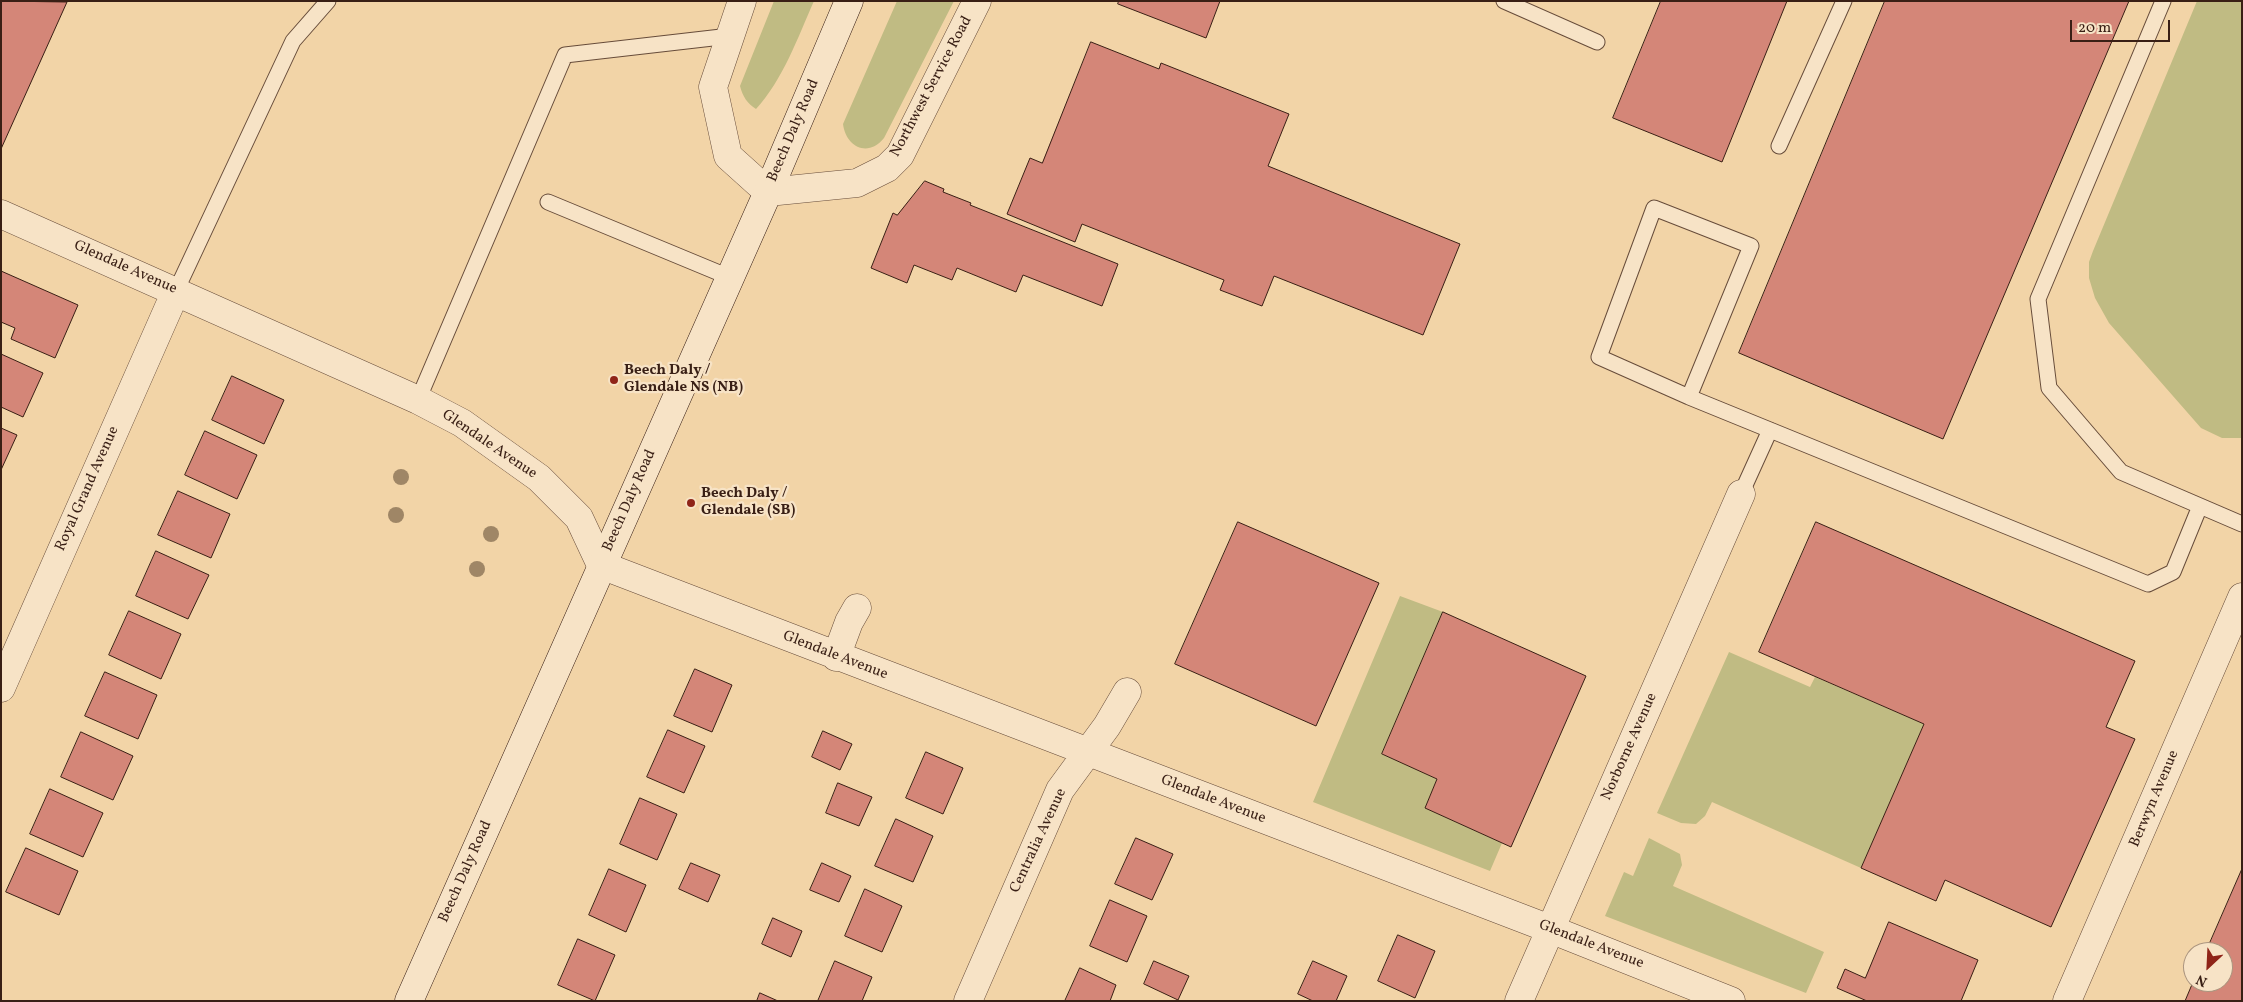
<!DOCTYPE html>
<html>
<head>
<meta charset="utf-8">
<style>
	body { margin:0 }
	#map { position:relative; width:2243px; height:1002px; overflow:hidden; background:#f2d4a7; font-family:Vollkorn,serif }
	canvas { display:block }
	.frame { position:absolute; inset:0; border:2px solid #391f15; pointer-events:none }
	.north { position:absolute; left:2183px; top:942px; width:50px; height:50px; box-sizing:border-box; background:#f7e3c6; border:1px solid #ab957f; border-radius:50%; rotate:205deg; font-size:14px; font-weight:700; line-height:20px; text-align:center; color:#391f15 }
	.north::after { content:''; display:block; margin:auto; width:18px; height:22px; background:#8f2418; clip-path:polygon(50% 0,100% 100%,50% 72%,0 100%) }
	.scale { position:absolute; left:2070px; top:20px; width:100px; height:22px; box-sizing:border-box; border:2px solid #391f15; border-top:0; padding-left:6px; font-size:15px; line-height:18px; white-space:nowrap; color:#391f15; -webkit-text-stroke:4px #f7e3c6; paint-order:stroke }
</style>
</head>
<body>
<div id="map">
<canvas width="2243" height="1002"></canvas>
<div class="frame"></div>
<div class="north">N</div>
<div class="scale">20 m</div>
</div>
<script>
const c = document.querySelector('canvas').getContext('2d');
c.lineJoin = 'round';
function paint(path, color) { c.fillStyle = color; c.fill(path, 'evenodd'); }
function trace(path, color, width, dash) { c.strokeStyle = color; c.lineWidth = width; c.lineCap = dash ? 'butt' : 'round'; c.setLineDash(dash || []); c.stroke(path); }
function write(font, color, halo, rows, align = 'center') {
  c.font = font + ' Vollkorn,serif'; c.lineWidth = 4.5; c.setLineDash([]); c.textBaseline = 'middle'; c.strokeStyle = halo; c.fillStyle = color; for (const [text, x, y, turn = 0] of rows) {
    c.save(); c.translate(x, y); c.rotate((+turn || 0) * Math.PI / 180); c.textAlign = isNaN(turn) ? turn : align; if (halo) c.strokeText(text, 0, 0); c.fillText(text, 0, 0); c.restore();
  }
}
paint(new Path2D(`
	M 774,1 L 814,1 C 798,37 783,80 756,109 C 747,103 743,97 740,86 Z
	M 897,1 L 954,1 L 884,138 C 868,158 846,147 843,124 Z
	M 2197,1 L 2242,1 L 2242,438 L 2222,438 L 2201,428 L 2109,323 L 2095,298 L 2089,278 L 2089,262 L 2093,251 Z
	M 1400,596 L 1443,612 L 1382,754 L 1437,779 L 1425,808 L 1502,843 L 1490,871 L 1313,802 Z
	M 1729,652 L 1810,687 L 1815,677 L 1924,724 L 1861,868 L 1712,802 L 1705,816 L 1696,824 L 1681,823 L 1657,813 Z
	M 1649,838 L 1680,854 L 1682,865 L 1673,886 L 1824,952 L 1806,993 L 1605,916 L 1624,872 L 1633,876 Z`), '#c0bb83');
const building = new Path2D(`
	M 1,1 L 67,2 L 1,149 Z
	M 1119,1 L 1220,1 L 1206,38 L 1118,4 Z
	M 1661,1 L 1787,1 L 1722,162 L 1613,118 Z
	M 1885,1 L 2129,1 L 1943,439 L 1739,353 Z
	M 1091,42 L 1159,69 L 1161,63 L 1289,114 L 1268,166 L 1460,244 L 1423,335 L 1274,276 L 1262,306 L 1220,290 L 1224,280 L 1082,224 L 1075,242 L 1007,214 L 1030,158 L 1042,163 Z
	M 925,181 L 944,189 L 943,192 L 971,203 L 970,205 L 1118,264 L 1102,306 L 1023,275 L 1016,292 L 957,268 L 952,280 L 914,265 L 907,283 L 871,268 L 893,213 L 897,215 Z
	M 1,271 L 78,305 L 55,358 L 11,339 L 15,328 L 1,322 Z
	M 1,354 L 43,373 L 23,417 L 1,407 Z
	M 232,376 L 284,400 L 264,444 L 212,420 Z
	M 1,428 L 17,435 L 1,470 Z
	M 205,431 L 257,455 L 237,499 L 185,475 Z
	M 178,491 L 230,514 L 211,558 L 158,535 Z
	M 1238,522 L 1379,583 L 1316,726 L 1175,664 Z
	M 1816,522 L 2135,661 L 2106,727 L 2135,739 L 2051,927 L 1945,880 L 1936,901 L 1861,868 L 1924,724 L 1759,652 Z
	M 156,551 L 209,575 L 188,619 L 136,596 Z
	M 129,611 L 181,634 L 161,679 L 109,655 Z
	M 1443,612 L 1586,676 L 1511,847 L 1425,808 L 1437,779 L 1382,754 Z
	M 695,669 L 732,685 L 712,732 L 674,716 Z
	M 105,672 L 157,695 L 138,739 L 85,716 Z
	M 668,730 L 705,746 L 684,793 L 647,777 Z
	M 823,731 L 852,744 L 840,770 L 812,757 Z
	M 81,732 L 133,756 L 113,800 L 61,777 Z
	M 926,752 L 963,768 L 943,814 L 906,798 Z
	M 838,783 L 872,797 L 859,826 L 826,813 Z
	M 50,789 L 103,813 L 83,857 L 30,834 Z
	M 640,798 L 677,814 L 657,860 L 620,844 Z
	M 896,819 L 933,836 L 913,882 L 875,866 Z
	M 1136,838 L 1173,854 L 1152,900 L 1115,884 Z
	M 26,848 L 78,871 L 59,915 L 6,892 Z
	M 691,863 L 720,875 L 708,902 L 679,889 Z
	M 822,863 L 851,876 L 839,902 L 810,890 Z
	M 609,869 L 646,885 L 626,932 L 589,915 Z
	M 2242,869 L 2242,1001 L 2185,1001 L 2193,982 L 2223,982 L 2223,952 L 2206,952 Z
	M 865,889 L 902,906 L 882,952 L 845,936 Z
	M 1110,900 L 1147,916 L 1127,962 L 1090,946 Z
	M 773,918 L 802,931 L 791,957 L 762,944 Z
	M 1889,922 L 1978,960 L 1961,1001 L 1867,1001 L 1837,988 L 1845,969 L 1865,978 Z
	M 1398,935 L 1435,951 L 1415,998 L 1378,981 Z
	M 578,939 L 615,955 L 595,1001 L 558,985 Z
	M 835,961 L 872,977 L 862,1001 L 818,1001 Z
	M 1154,961 L 1189,976 L 1178,1000 L 1144,984 Z
	M 1313,961 L 1347,976 L 1336,1001 L 1313,1001 L 1298,994 Z
	M 1080,968 L 1116,985 L 1110,1001 L 1065,1001 Z
	M 760,993 L 778,1001 L 757,1001 Z`);
paint(building, '#d48678');
trace(building, '#391f15', 1);
const lane = new Path2D(`
	M 1504,1 L 1597,42
	M 2163,1 L 2038,299 L 2049,388 L 2121,472 L 2242,524
	M 1779,146 L 1844,1
	M 548,202 L 729,277
	M 176,291 L 293,41 L 328,1
	M 1689,397 L 1751,246 L 1654,208 L 1599,357 L 1689,397 L 2148,584 L 2173,572 L 2200,506
	M 418,400 L 565,55 L 730,36
	M 1741,494 L 1770,430`);
const street = new Path2D(`
	M 742,1 L 713,87 L 728,156 L 768,192 L 857,183 L 887,168 L 900,155 L 977,1
	M 1,214 L 418,400 L 462,423 L 539,478 L 579,518 L 601,565 L 1550,929 L 1731,1001
	M 836,657 L 849,622 L 857,608
	M 1,688 L 176,291
	M 968,1001 L 1060,790 L 1107,726 L 1127,692
	M 1519,1001 L 1741,494
	M 2067,1001 L 2242,597`);
const secondary = new Path2D(`
	M 409,1001 L 768,192 L 849,1`);
trace(lane, '#674c3a', 17);
trace(street, '#674c3a', 29);
trace(secondary, '#391f15', 29);
trace(lane, '#f7e3c6', 15);
trace(street, '#f7e3c6', 28);
trace(secondary, '#f7e3c6', 28);
c.fillStyle = '#9f8666';
for (const [x, y] of [
	[401,477],
	[396,515],
	[491,534],
	[477,569]
]) { c.beginPath(); c.arc(x, y, 8, 0, 2 * Math.PI); c.fill(); }
for (const [x, y, r, color] of [
	[614,380,5,"#8f2418"],
	[691,503,5,"#8f2418"]
]) { const dot = new Path2D(); dot.arc(x, y, r, 0, 2 * Math.PI); c.fillStyle = color; c.fill(dot); trace(dot, '#f7e3c6', 2); }
write('15px', '#391f15', '#f7e3c6', [
	["Northwest Service Road",932,87,-62],
	["Beech Daly Road",794,131,-67],
	["Glendale Avenue",125,268,24],
	["Glendale Avenue",489,445,34],
	["Royal Grand Avenue",88,489,-66],
	["Beech Daly Road",630,501,-66],
	["Glendale Avenue",835,656,21],
	["Norborne Avenue",1630,747,-66],
	["Berwyn Avenue",2155,799,-67],
	["Glendale Avenue",1213,800,21],
	["Centralia Avenue",1039,841,-65],
	["Beech Daly Road",466,872,-66],
	["Glendale Avenue",1591,945,21]
]);
write('bold 15px', '#391f15', '#f7e3c6', [
	["Beech Daly /",624,371],
	["Glendale NS (NB)",624,388],
	["Beech Daly /",701,494],
	["Glendale (SB)",701,511]
], 'left');
</script>
</body>
</html>
